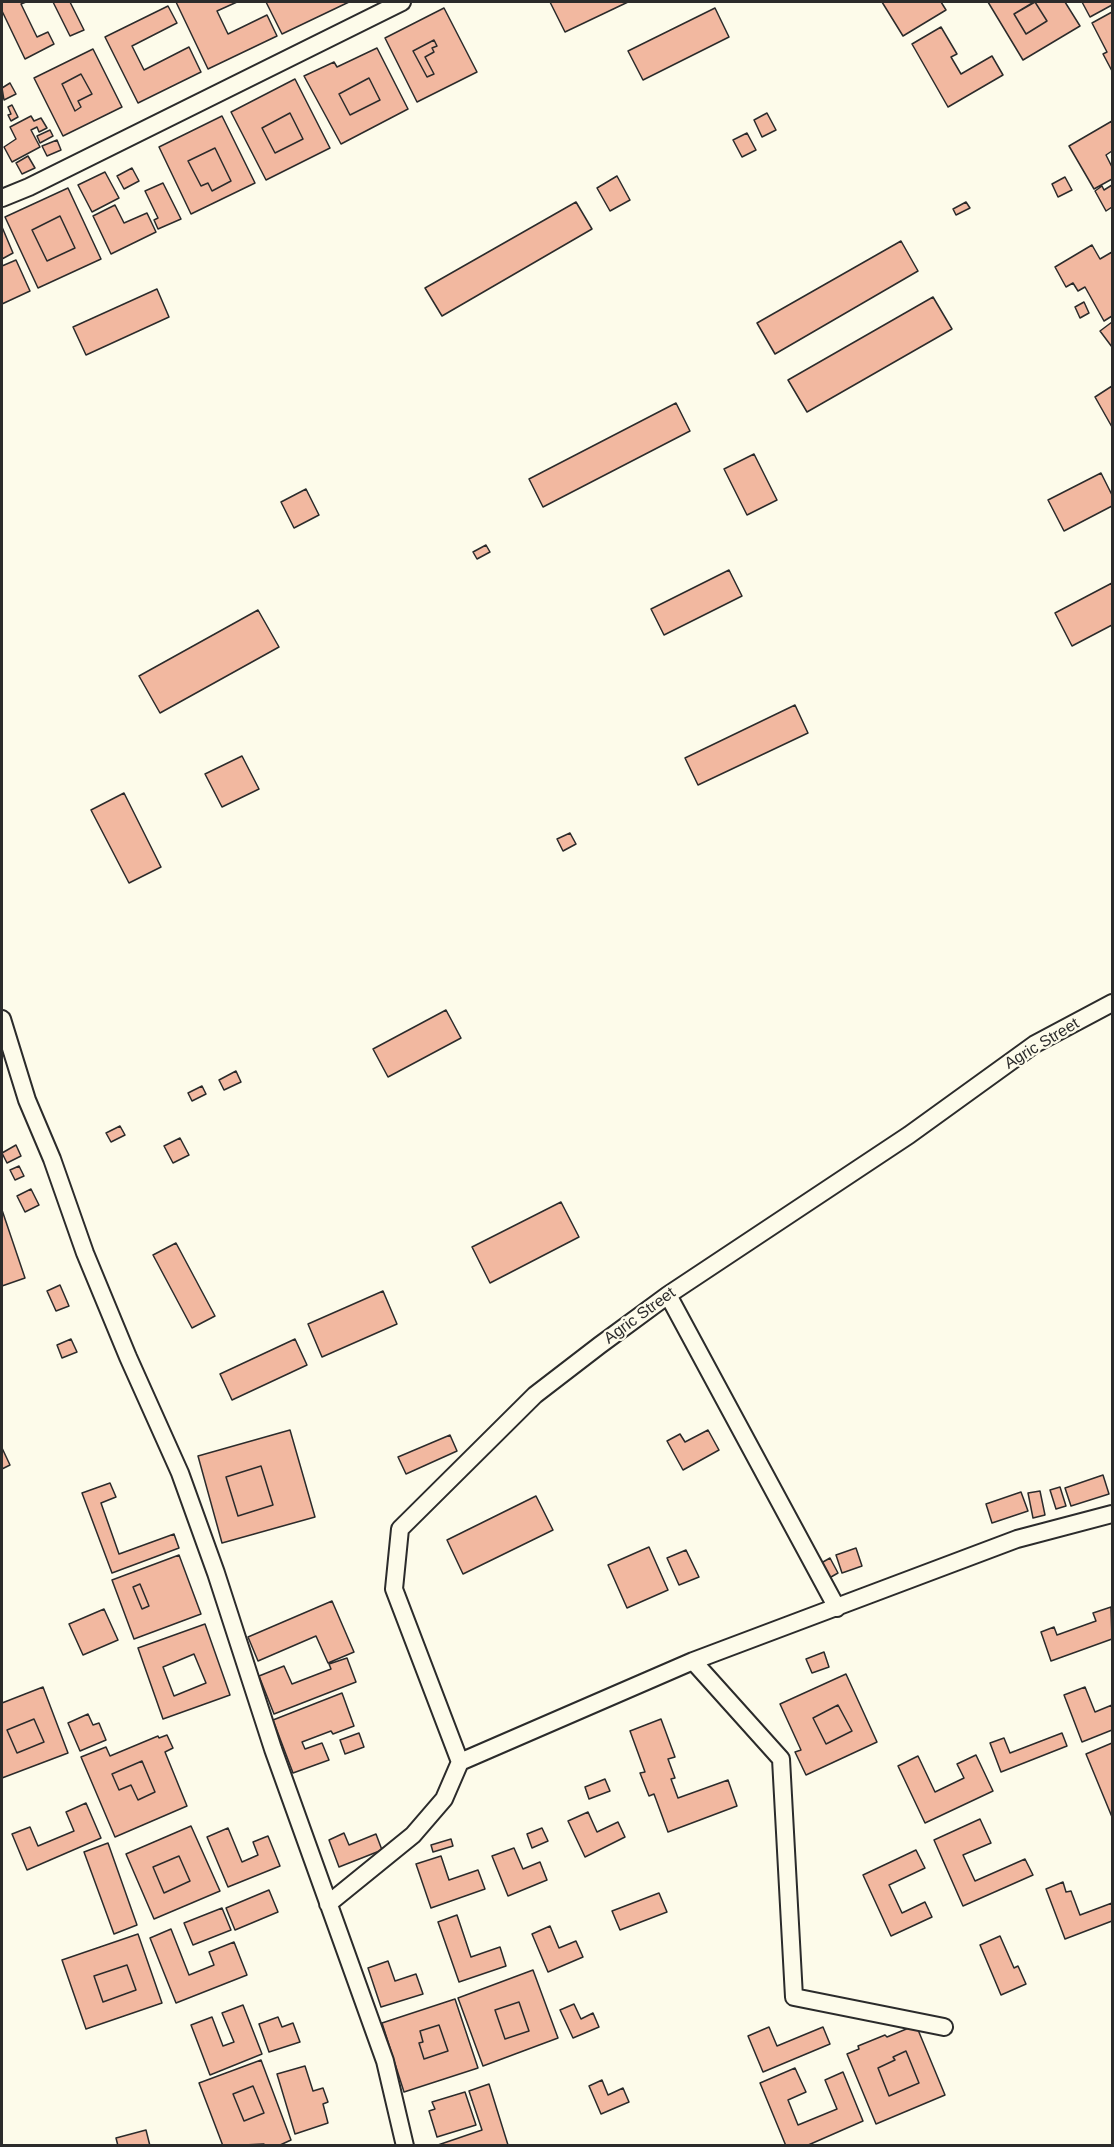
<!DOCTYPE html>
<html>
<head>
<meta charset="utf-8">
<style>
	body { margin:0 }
	#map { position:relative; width:1114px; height:2147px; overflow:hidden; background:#fdfbea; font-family:Helvetica,sans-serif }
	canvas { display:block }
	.frame { position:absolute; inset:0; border:3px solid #2b2b2b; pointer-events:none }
</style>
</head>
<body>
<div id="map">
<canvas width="1114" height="2147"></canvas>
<div class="frame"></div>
</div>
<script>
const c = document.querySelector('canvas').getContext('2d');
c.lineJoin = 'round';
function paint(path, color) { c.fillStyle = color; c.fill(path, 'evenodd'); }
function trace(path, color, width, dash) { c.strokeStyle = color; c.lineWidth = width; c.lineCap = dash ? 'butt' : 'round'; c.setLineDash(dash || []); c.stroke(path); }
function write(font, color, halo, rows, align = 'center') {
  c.font = font + ' Helvetica,sans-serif'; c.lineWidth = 4.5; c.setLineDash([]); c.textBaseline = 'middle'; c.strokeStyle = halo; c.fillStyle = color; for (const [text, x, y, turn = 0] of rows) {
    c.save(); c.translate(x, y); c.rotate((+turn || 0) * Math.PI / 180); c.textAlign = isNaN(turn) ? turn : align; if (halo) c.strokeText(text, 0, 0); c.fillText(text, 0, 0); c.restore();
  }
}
const building = new Path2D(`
	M 2,2 L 26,2 L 21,4 L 37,37 L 48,32 L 54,44 L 25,59 L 2,11 Z
	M 53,2 L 70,2 L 84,30 L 70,36 Z
	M 176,2 L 237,2 L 217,11 L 228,34 L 267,15 L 277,36 L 208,69 Z
	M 266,2 L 349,2 L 282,34 Z
	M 550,2 L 628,2 L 565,32 Z
	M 882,2 L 941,2 L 946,10 L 903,36 Z
	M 988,2 L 1034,2 L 1014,14 L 1026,34 L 1047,21 L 1035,2 L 1065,2 L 1080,26 L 1023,60 Z
	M 1035,2 L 1047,21 L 1026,34 L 1014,14 Z
	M 1082,2 L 1112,2 L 1112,5 L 1090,17 Z
	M 168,6 L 177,23 L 132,46 L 144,70 L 189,47 L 201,72 L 138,103 L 105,37 Z
	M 444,8 L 477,72 L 417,102 L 385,38 ZM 434,40 L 437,46 L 432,48 L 434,52 L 425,57 L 434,74 L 427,77 L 413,51 Z
	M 715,8 L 729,37 L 643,80 L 628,51 Z
	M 1112,12 L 1112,71 L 1103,54 L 1107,52 L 1092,23 Z
	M 941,27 L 957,54 L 951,57 L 961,74 L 992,56 L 1003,75 L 948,107 L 912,44 Z
	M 434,40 L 437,46 L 432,48 L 434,52 L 425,57 L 434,74 L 427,77 L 413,51 Z
	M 377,48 L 408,109 L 341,144 L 304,76 L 334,62 L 337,67 ZM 369,78 L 380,100 L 350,115 L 339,94 Z
	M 93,49 L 122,107 L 63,136 L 34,78 ZM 81,74 L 92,94 L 78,101 L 81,107 L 75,111 L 62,84 Z
	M 81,74 L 92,94 L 78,101 L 81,107 L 75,111 L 62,84 Z
	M 369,78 L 380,100 L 350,115 L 339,94 Z
	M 295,79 L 330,148 L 266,180 L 231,112 ZM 290,113 L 303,139 L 275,153 L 262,128 Z
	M 10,83 L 16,94 L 4,100 L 2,88 Z
	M 12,105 L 18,117 L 11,121 L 8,115 L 11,114 L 8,107 Z
	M 290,113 L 303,139 L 275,153 L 262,128 Z
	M 767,113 L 776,130 L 762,137 L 754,120 Z
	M 31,116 L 34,121 L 41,118 L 47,128 L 39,132 L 37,127 L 31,130 L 40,147 L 12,162 L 4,147 L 16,139 L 10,127 Z
	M 222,116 L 255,183 L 191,214 L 159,147 ZM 215,148 L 231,181 L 212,191 L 208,183 L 201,186 L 188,161 Z
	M 1112,121 L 1112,151 L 1106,155 L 1112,167 L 1112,179 L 1094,189 L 1069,146 Z
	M 50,130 L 53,136 L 40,143 L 37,136 Z
	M 747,133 L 756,150 L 742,157 L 733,140 Z
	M 57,140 L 61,150 L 47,156 L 42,146 Z
	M 215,148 L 231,181 L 212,191 L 208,183 L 201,186 L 188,161 Z
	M 28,156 L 35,168 L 22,174 L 16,163 Z
	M 132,168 L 139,181 L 124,189 L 117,176 Z
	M 105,172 L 119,198 L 92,212 L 78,185 Z
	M 617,176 L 630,200 L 610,211 L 597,188 Z
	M 1065,177 L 1072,190 L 1058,197 L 1052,184 Z
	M 163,183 L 181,219 L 158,229 L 154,220 L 158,218 L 145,191 Z
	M 1112,185 L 1112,207 L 1106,211 L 1095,191 L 1102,186 L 1104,190 Z
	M 68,188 L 101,259 L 38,288 L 5,217 ZM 60,216 L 75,248 L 47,261 L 32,230 Z
	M 576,202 L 592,229 L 442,316 L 425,288 Z
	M 966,202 L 970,208 L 956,215 L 953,209 Z
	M 115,205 L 124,223 L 147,213 L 156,232 L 111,254 L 93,216 Z
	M 60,216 L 75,248 L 47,261 L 32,230 Z
	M 2,227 L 13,253 L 2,259 Z
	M 901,241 L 918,271 L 775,354 L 757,323 Z
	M 1092,245 L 1100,259 L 1112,252 L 1112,316 L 1104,321 L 1085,287 L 1078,291 L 1073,283 L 1066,287 L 1055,267 Z
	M 16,260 L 30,291 L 2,304 L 2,266 Z
	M 157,289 L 169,317 L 86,355 L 73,327 Z
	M 933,297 L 952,329 L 807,412 L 788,380 Z
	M 1084,302 L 1089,313 L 1080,318 L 1075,307 Z
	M 1112,322 L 1112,347 L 1100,331 Z
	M 1112,386 L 1112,427 L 1095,397 Z
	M 676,403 L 690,431 L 543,507 L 529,479 Z
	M 754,454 L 777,500 L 747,515 L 724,469 Z
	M 1101,473 L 1112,495 L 1112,506 L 1064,531 L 1048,500 Z
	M 306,489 L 319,515 L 294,528 L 281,502 Z
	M 486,545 L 490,552 L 477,559 L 473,552 Z
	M 729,570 L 742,596 L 664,635 L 651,609 Z
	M 1112,583 L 1112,625 L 1072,646 L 1055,613 Z
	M 258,610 L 279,647 L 160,713 L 139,676 Z
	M 795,705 L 808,733 L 698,785 L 685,758 Z
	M 242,756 L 259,789 L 222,807 L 205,774 Z
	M 124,793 L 161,867 L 129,883 L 91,810 Z
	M 570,833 L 576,844 L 563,851 L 557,839 Z
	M 446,1010 L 461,1038 L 388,1077 L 373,1049 Z
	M 236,1071 L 241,1082 L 224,1090 L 219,1080 Z
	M 202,1086 L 206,1094 L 192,1101 L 188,1093 Z
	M 120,1126 L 125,1135 L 111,1142 L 106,1133 Z
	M 180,1138 L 189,1155 L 173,1163 L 164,1146 Z
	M 16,1145 L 21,1156 L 7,1163 L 2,1153 Z
	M 19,1166 L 24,1176 L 15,1180 L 10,1170 Z
	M 31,1189 L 39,1205 L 25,1212 L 17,1196 Z
	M 561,1202 L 579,1237 L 490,1283 L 472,1247 Z
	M 2,1210 L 25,1278 L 2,1286 Z
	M 176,1243 L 215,1316 L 192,1328 L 153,1255 Z
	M 60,1285 L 69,1306 L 56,1311 L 47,1291 Z
	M 383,1291 L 397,1324 L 322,1357 L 308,1324 Z
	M 71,1339 L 77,1352 L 62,1358 L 57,1345 Z
	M 295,1339 L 307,1365 L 232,1400 L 220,1374 Z
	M 290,1430 L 315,1517 L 222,1543 L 198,1456 ZM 261,1466 L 273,1505 L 238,1516 L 226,1477 Z
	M 708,1430 L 719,1450 L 683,1470 L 667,1441 L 680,1434 L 685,1442 Z
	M 450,1435 L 457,1451 L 406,1474 L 398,1457 Z
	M 2,1448 L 10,1465 L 2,1469 Z
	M 261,1466 L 273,1505 L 238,1516 L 226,1477 Z
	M 1103,1475 L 1109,1494 L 1071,1506 L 1065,1488 Z
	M 110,1483 L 116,1497 L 101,1503 L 119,1554 L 174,1534 L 179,1548 L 112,1573 L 82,1493 Z
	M 1060,1487 L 1066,1506 L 1056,1509 L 1050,1490 Z
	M 1040,1491 L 1045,1515 L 1033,1518 L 1028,1493 Z
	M 1021,1492 L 1028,1511 L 992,1523 L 986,1504 Z
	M 536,1496 L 553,1530 L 463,1574 L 447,1540 Z
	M 649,1547 L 668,1590 L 627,1608 L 608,1565 Z
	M 856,1548 L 862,1566 L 842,1573 L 836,1555 Z
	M 686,1550 L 699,1577 L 679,1585 L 667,1558 Z
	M 179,1555 L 201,1614 L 134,1639 L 112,1580 ZM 140,1584 L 149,1606 L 142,1609 L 133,1587 Z
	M 830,1558 L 838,1573 L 824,1581 L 816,1566 Z
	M 140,1584 L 149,1606 L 142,1609 L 133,1587 Z
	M 332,1601 L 354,1652 L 328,1663 L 316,1636 L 258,1661 L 248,1637 Z
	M 1111,1607 L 1112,1639 L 1051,1661 L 1041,1632 L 1054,1627 L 1057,1635 L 1096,1621 L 1093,1613 Z
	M 104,1609 L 118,1640 L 83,1655 L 69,1624 Z
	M 205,1624 L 230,1695 L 163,1719 L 138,1648 ZM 194,1654 L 206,1683 L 174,1696 L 163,1667 Z
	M 824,1652 L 829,1667 L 812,1673 L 806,1659 Z
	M 347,1658 L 356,1682 L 274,1714 L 259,1676 L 284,1666 L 292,1684 L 331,1669 L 329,1664 Z
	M 846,1674 L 877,1742 L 806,1775 L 795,1752 L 801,1750 L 780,1704 ZM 838,1705 L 852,1731 L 826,1744 L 813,1718 Z
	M 43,1687 L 68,1753 L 2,1778 L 2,1703 ZM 34,1719 L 44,1742 L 17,1753 L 7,1730 Z
	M 1085,1687 L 1095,1712 L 1112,1705 L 1112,1730 L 1082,1742 L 1064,1695 Z
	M 342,1693 L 354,1726 L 333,1734 L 331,1731 L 302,1742 L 305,1749 L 322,1743 L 329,1760 L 293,1773 L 273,1720 Z
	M 838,1705 L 852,1731 L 826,1744 L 813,1718 Z
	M 88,1714 L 93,1725 L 99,1723 L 106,1740 L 80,1751 L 68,1723 Z
	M 34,1719 L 44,1742 L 17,1753 L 7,1730 Z
	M 661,1719 L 675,1757 L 668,1759 L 675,1778 L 671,1779 L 678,1798 L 728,1780 L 737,1806 L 668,1832 L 654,1794 L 649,1796 L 640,1773 L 645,1772 L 630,1731 Z
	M 359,1733 L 364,1747 L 345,1754 L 340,1740 Z
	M 1062,1733 L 1067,1746 L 1001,1772 L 990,1743 L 1004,1738 L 1010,1753 Z
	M 167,1735 L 173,1748 L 165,1752 L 187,1806 L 115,1837 L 81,1757 L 106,1747 L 110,1756 L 158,1736 L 159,1738 ZM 142,1761 L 155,1792 L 138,1800 L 131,1785 L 119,1790 L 112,1774 Z
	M 1112,1743 L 1112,1817 L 1086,1754 Z
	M 976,1755 L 993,1791 L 925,1823 L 898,1766 L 918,1756 L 935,1792 L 964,1778 L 957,1764 Z
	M 142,1761 L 155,1792 L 138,1800 L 131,1785 L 119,1790 L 112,1774 Z
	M 605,1779 L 610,1791 L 589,1799 L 585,1787 Z
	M 86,1803 L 101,1838 L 27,1870 L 12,1834 L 30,1827 L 38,1846 L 74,1831 L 66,1812 Z
	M 588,1812 L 597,1832 L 618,1822 L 625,1837 L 585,1857 L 568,1821 Z
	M 980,1819 L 991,1843 L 963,1855 L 975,1881 L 1025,1859 L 1033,1875 L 963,1906 L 934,1840 Z
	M 191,1826 L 220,1891 L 154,1919 L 126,1854 ZM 179,1856 L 190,1881 L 164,1893 L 153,1867 Z
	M 228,1828 L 242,1862 L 258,1855 L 253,1842 L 268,1836 L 280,1866 L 228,1887 L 207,1837 Z
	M 542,1828 L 548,1841 L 532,1848 L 527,1834 Z
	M 344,1833 L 349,1845 L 376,1834 L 382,1850 L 339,1867 L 329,1840 Z
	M 451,1839 L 453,1846 L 433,1852 L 431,1845 Z
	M 108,1843 L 137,1925 L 114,1934 L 84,1852 Z
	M 514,1848 L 523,1869 L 540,1862 L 547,1880 L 508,1896 L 492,1856 Z
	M 916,1850 L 925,1868 L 889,1885 L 902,1913 L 925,1902 L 932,1917 L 891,1936 L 863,1875 Z
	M 179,1856 L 190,1881 L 164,1893 L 153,1867 Z
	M 441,1856 L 449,1880 L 478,1870 L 485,1889 L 431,1908 L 416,1864 Z
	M 1063,1882 L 1066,1892 L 1071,1891 L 1080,1915 L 1112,1903 L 1112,1921 L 1065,1939 L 1046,1889 Z
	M 269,1890 L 278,1912 L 235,1930 L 226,1908 Z
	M 659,1893 L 667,1912 L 620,1930 L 612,1911 Z
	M 222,1908 L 231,1930 L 193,1945 L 184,1923 Z
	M 457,1915 L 471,1957 L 500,1947 L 506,1966 L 459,1982 L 438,1922 Z
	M 550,1926 L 559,1948 L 576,1941 L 583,1957 L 548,1972 L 532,1934 Z
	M 171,1929 L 189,1975 L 214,1965 L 209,1952 L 234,1942 L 247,1975 L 176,2003 L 150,1938 Z
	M 138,1934 L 162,2003 L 86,2029 L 62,1960 ZM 127,1965 L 136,1990 L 103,2002 L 94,1976 Z
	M 1000,1936 L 1014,1968 L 1018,1966 L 1026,1984 L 1001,1995 L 980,1945 Z
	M 388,1961 L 395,1981 L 416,1974 L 423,1994 L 381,2007 L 368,1968 Z
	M 127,1965 L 136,1990 L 103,2002 L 94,1976 Z
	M 533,1970 L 558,2038 L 483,2066 L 458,1998 ZM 519,2002 L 529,2031 L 505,2039 L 495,2010 Z
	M 455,1999 L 478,2068 L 404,2092 L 382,2023 ZM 439,2025 L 448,2051 L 424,2059 L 419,2043 L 423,2042 L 420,2031 Z
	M 519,2002 L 529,2031 L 505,2039 L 495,2010 Z
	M 574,2004 L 581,2019 L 593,2013 L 599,2027 L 573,2038 L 560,2010 Z
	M 243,2005 L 262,2054 L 210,2075 L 191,2025 L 212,2017 L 223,2046 L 234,2042 L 222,2013 Z
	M 278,2017 L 282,2027 L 293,2023 L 300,2042 L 269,2052 L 259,2024 Z
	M 439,2025 L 448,2051 L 424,2059 L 419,2043 L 423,2042 L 420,2031 Z
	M 916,2025 L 945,2095 L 876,2124 L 847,2054 L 859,2049 L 858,2046 L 885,2035 L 887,2037 ZM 906,2051 L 919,2083 L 889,2096 L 878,2068 L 895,2060 L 893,2057 Z
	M 769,2027 L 777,2046 L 823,2027 L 830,2044 L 763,2072 L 748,2036 Z
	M 906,2051 L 919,2083 L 889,2096 L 878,2068 L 895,2060 L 893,2057 Z
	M 261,2060 L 291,2140 L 278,2146 L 265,2146 L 264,2144 L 223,2146 L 199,2083 ZM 253,2086 L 264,2113 L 244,2121 L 233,2094 Z
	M 305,2066 L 313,2091 L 323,2088 L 328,2102 L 323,2104 L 328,2123 L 295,2134 L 277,2074 Z
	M 795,2068 L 806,2092 L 788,2100 L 798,2125 L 837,2109 L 825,2080 L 843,2072 L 863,2121 L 806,2146 L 786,2146 L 760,2083 Z
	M 602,2080 L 608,2095 L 623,2088 L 629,2102 L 601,2114 L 589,2086 Z
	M 489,2084 L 508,2145 L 435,2146 L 482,2130 L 469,2091 Z
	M 253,2086 L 264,2113 L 244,2121 L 233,2094 Z
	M 465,2092 L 476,2125 L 437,2137 L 429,2111 L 435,2109 L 432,2102 Z
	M 146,2130 L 150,2146 L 118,2146 L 116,2138 Z`);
paint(building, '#f2b8a0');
trace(building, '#2b2b2b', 1.5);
const street = new Path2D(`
	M 2,198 L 29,187 L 402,2
	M 2,1019 L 27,1100 L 52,1159 L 85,1253 L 128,1357 L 180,1473 L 216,1573 L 273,1749 L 385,2061 L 405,2146
	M 668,1295 L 837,1608
	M 693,1661 L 781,1759 L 794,1997 L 944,2027
	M 460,1762 L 394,1589 L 400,1529 L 535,1395 L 600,1345 L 668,1295 L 909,1135 L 1035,1044 L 1112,1003
	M 328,1904 L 413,1835 L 444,1799 L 460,1762 L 693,1661 L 1017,1539 L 1112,1514`);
trace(street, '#2b2b2b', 20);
trace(street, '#fdfbea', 16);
write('16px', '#2b2b2b', '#fdfbea', [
	["Agric Street",1042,1044,-31],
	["Agric Street",640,1316,-36]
]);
</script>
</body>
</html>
